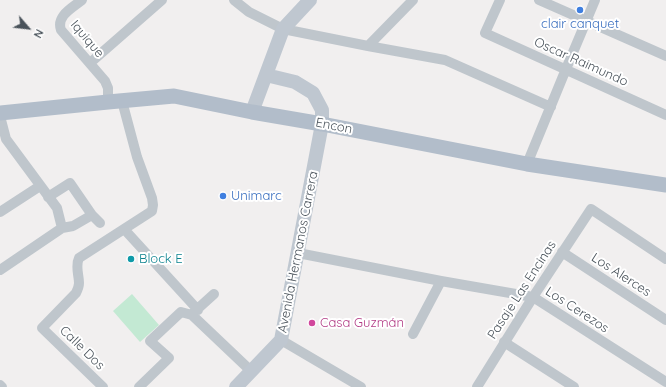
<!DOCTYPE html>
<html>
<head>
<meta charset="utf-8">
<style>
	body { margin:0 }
	#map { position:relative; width:666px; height:387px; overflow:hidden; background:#f1efef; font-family:Quicksand,sans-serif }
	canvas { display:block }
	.north { position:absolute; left:8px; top:8px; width:40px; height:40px; -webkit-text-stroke:3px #fff; paint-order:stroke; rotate:118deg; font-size:11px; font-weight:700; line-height:16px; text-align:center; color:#49525a }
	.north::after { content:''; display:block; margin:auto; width:14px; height:18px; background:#49525a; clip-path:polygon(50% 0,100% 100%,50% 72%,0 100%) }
</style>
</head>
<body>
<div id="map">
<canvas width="666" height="387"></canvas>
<div class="north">N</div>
</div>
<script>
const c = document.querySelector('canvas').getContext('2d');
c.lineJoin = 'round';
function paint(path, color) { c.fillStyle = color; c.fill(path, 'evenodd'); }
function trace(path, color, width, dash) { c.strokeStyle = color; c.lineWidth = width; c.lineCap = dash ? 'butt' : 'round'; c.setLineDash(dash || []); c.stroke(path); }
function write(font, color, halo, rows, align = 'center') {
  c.font = font + ' Quicksand,sans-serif'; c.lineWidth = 4; c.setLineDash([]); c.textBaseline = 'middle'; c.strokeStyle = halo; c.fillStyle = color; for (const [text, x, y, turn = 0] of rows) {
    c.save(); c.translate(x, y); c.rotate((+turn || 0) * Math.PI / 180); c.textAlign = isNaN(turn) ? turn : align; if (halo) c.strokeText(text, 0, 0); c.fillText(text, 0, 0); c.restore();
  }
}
paint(new Path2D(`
	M 132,294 L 159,325 L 140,342 L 113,311 Z`), '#c3e9d3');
trace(new Path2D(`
	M 82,0 C 72,8 56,16 61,30 L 105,81 L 108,88 L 108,102
	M 234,0 L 249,12 L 283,29 L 368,46 L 445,60 L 551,107
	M 500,0 L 485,33 L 666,115
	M 539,0 L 666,56
	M 368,46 L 413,0
	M 90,63 L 162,0
	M 0,116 L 6,139 L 57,208 L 62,228 L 0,270
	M 527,164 L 566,69 L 595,0
	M 48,197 L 70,183 L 92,215 L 100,223
	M 0,212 L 40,186
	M 62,228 L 73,226 L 92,215
	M 124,229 L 198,310
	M 562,252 L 666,320
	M 298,253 L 441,281 L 533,297 L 666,382
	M 193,313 L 214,294
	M 192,315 L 251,371
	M 413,334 L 441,281
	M 281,340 L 361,387
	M 504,342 L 574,387
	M 0,385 L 2,387
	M 103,387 L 42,328 L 76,293 C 78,289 79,286 79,283 C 79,275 75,266 79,258 L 152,211 L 153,205 L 152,198 L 137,157 L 122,101
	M 139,387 L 169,358 L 150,341 L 181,312 L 192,315
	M 477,387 L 533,297 L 591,209 L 666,259`), '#bfc6cc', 10);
trace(new Path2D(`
	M 252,112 L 283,29 L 310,0
	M 236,387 L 281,340 L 322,124 L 322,110 L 313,93 L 295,82 L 266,75`), '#bfc7d0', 14);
trace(new Path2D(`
	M 0,113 L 108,102 L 174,96 L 252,112 L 322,124 L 527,164 L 666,185`), '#b2bdca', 15);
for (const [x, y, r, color] of [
	[580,10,4,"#3f7fe0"],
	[223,196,4,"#3f7fe0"],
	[131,259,4,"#0f9aa8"],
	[312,323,4,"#d1479c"]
]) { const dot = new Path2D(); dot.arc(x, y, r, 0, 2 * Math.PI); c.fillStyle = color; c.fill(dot); trace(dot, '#fff', 1.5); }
write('13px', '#366cbe', '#fff', [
	["clair canquet",580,24],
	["Unimarc",231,196,"left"]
]);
write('13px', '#49525a', '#fff', [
	["Iquique",87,39,50],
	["Oscar Raimundo",581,62,24],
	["Encon",334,126,11],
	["Avenida Hermanos Carrera",298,252,-79],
	["Los Alerces",621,275,33],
	["Pasaje Las Encinas",522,290,-57],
	["Los Cerezos",577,310,33],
	["Calle Dos",82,348,44]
]);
write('13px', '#0d838f', '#fff', [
	["Block E",139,259]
], 'left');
write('13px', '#b23c85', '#fff', [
	["Casa Guzmán",320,323]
], 'left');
</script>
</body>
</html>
